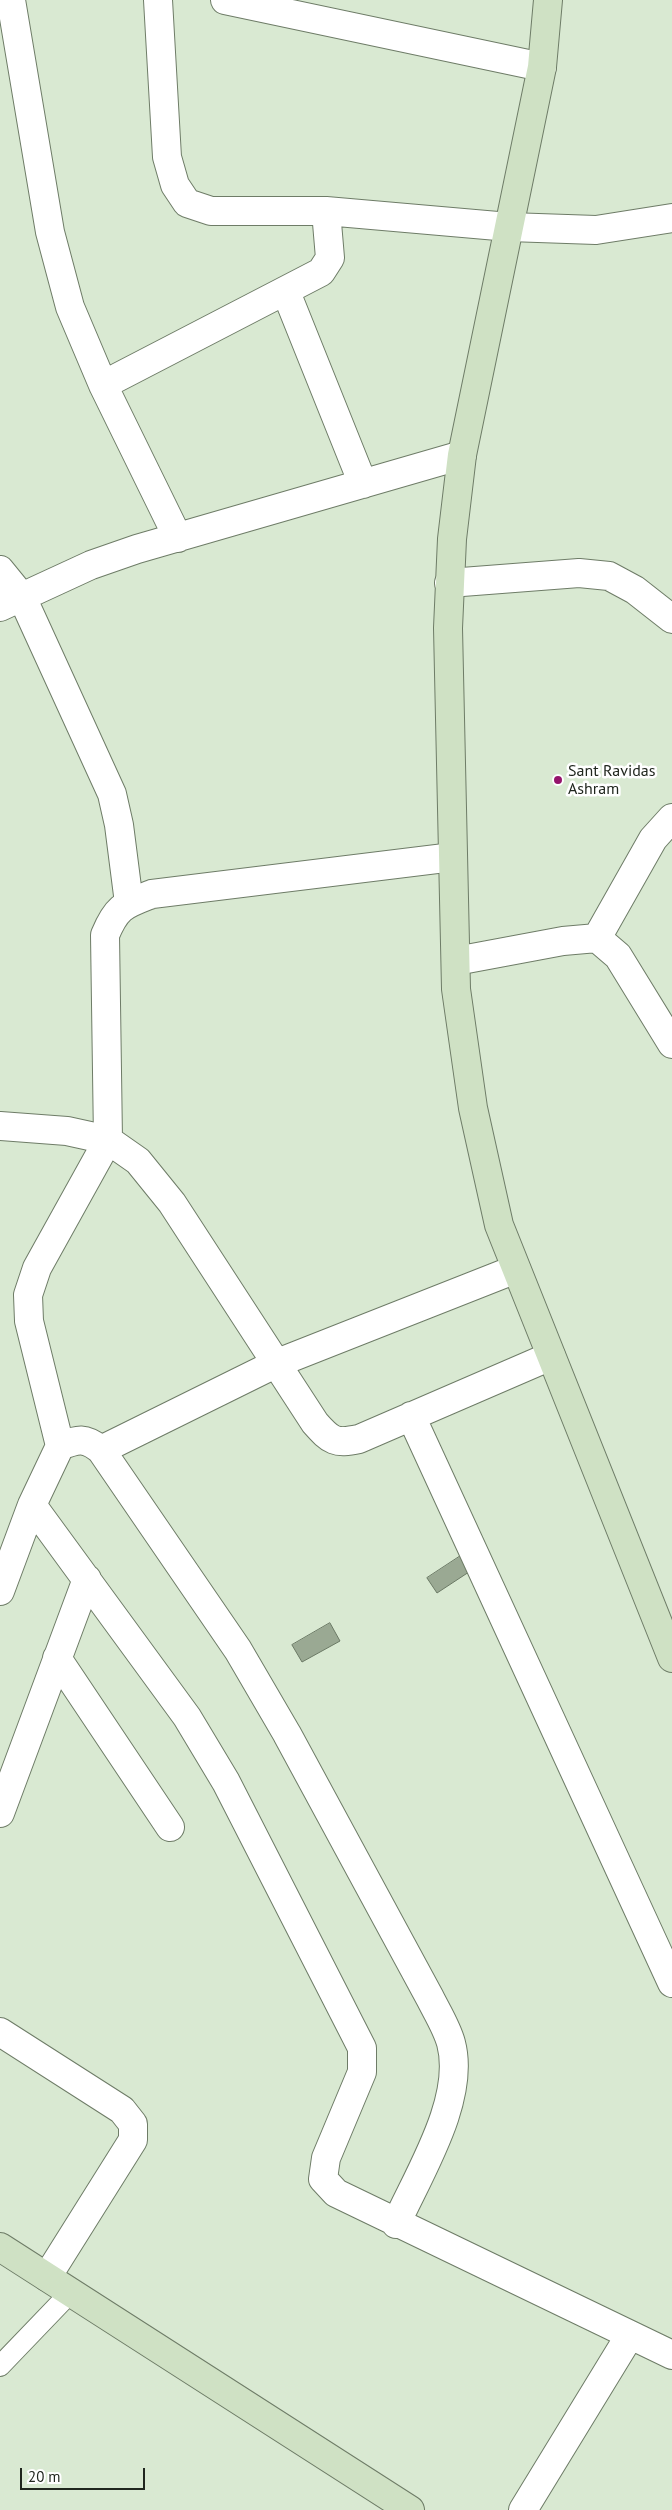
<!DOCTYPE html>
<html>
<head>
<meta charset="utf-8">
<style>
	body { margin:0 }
	#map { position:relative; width:672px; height:2510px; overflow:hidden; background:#d9e9d2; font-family:"PT Sans",sans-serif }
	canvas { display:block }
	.scale { position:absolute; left:20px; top:2468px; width:125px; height:22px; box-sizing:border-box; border:2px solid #20261e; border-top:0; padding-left:6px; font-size:15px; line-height:18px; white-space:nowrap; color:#20261e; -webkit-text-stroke:4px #fff; paint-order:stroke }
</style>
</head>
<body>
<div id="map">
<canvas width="672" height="2510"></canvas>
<div class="scale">20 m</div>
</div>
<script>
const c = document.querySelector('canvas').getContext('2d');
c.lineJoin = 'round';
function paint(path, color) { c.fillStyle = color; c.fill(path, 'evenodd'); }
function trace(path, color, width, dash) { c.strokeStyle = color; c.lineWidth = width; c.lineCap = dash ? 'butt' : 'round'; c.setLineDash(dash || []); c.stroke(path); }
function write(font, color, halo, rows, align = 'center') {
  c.font = font + ' "PT Sans",sans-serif'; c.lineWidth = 5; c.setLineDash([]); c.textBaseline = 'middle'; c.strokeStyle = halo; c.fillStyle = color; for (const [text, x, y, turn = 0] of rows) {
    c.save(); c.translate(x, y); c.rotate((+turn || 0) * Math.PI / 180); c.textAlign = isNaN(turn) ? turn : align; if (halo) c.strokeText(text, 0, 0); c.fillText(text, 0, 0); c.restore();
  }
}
const building = new Path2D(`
	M 462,1555 L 472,1570 L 437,1593 L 427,1578 Z
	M 330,1623 L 340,1641 L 302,1662 L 292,1645 Z`);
paint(building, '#9aa993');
trace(building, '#6b7965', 1);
const lane = new Path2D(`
	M 0,2366 L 71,2292`);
const street = new Path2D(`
	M 11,0 L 50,232 L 70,307 L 103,385 L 178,538
	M 158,0 L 167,157 L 175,185 L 187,203 L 211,211 L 326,211
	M 225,0 L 542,67
	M 286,292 L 363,484
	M 103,385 L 321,272 L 330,258 L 326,211 L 509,227 L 596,230 L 672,218
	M 0,570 L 22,597 L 112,794 L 119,825 L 129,903
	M 449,583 L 579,573 L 609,576 L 635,590 L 672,619
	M 0,607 L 91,565 L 137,549 L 462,455
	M 597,938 L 653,839 L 672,818
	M 456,961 L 563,941 L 597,938 L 618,956 L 672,1044
	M 0,1126 L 67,1131 L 108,1140 L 138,1161 L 172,1203 L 315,1423 C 331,1441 335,1444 359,1439 L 551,1356
	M 411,1416 L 672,1983
	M 60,1446 L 29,1321 L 28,1295 L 37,1268 L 108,1140 L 105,935 C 117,906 124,905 152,894 L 453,857
	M 101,1450 L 275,1364 L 516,1269
	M 32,1505 L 187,1717 L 226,1782 L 362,2048 L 362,2072 L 326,2158 L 323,2179 L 336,2193 L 672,2355
	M 0,1591 L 32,1505 L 60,1446 C 78,1439 85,1437 101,1450 L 238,1650 L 287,1734 L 430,1998 C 437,2012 447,2028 451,2043 C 466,2099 419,2173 396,2224
	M 57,1658 L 170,1827
	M 0,1813 L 87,1579
	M 0,2032 L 122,2110 L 133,2124 L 133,2140 L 47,2277
	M 523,2510 L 630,2335`);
const secondary = new Path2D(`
	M 548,0 L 542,67 L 462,455 L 452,539 L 448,628 L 456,989 L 473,1108 L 499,1225 L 672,1658
	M 0,2247 L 410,2510`);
trace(lane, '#6e7c67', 22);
trace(street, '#6e7c67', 30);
trace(secondary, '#6e7c67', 30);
trace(lane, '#fff', 20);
trace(street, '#fff', 28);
trace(secondary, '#cfe1c4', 28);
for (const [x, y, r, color] of [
	[558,780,5,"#95146c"]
]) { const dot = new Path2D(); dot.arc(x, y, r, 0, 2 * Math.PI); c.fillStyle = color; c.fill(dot); trace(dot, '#fff', 2); }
write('16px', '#20261e', '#fff', [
	["Sant Ravidas",568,771],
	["Ashram",568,789]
], 'left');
</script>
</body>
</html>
